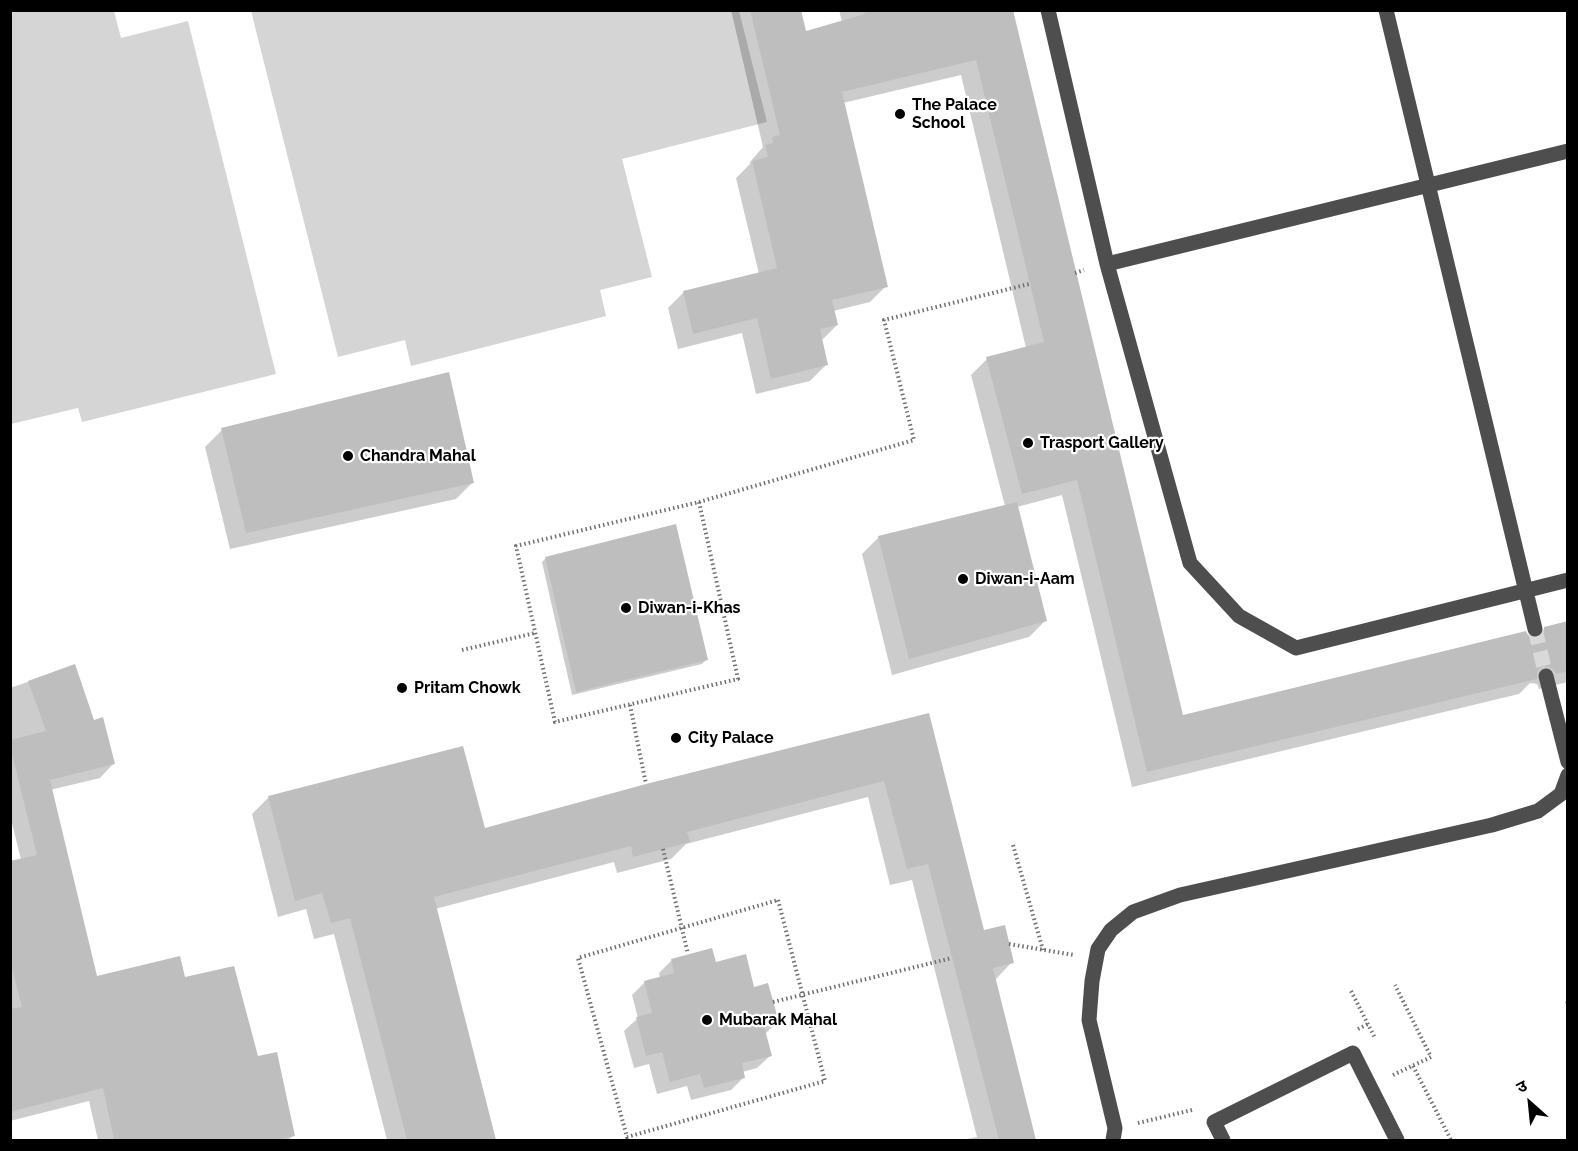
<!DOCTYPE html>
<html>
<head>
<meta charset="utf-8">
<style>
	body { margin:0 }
	#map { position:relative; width:1578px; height:1151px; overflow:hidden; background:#fff; font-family:Raleway,"Noto Sans Devanagari",sans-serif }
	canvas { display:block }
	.frame { position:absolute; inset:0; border:12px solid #000; pointer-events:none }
	.north { position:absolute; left:1500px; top:1073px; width:60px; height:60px; -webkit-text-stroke:4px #fff; paint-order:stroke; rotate:333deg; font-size:16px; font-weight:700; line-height:24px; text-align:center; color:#000 }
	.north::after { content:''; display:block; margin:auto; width:21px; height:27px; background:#000; clip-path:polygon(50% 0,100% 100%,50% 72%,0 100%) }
</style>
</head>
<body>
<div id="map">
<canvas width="1578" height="1151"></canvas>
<div class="frame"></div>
<div class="north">उ</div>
</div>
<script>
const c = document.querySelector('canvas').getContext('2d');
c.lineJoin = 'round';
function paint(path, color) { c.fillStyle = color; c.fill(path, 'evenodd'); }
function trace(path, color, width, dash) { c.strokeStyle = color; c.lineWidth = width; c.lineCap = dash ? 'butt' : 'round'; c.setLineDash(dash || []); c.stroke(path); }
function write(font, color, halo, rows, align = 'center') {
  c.font = font + ' Raleway,sans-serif'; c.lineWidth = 4.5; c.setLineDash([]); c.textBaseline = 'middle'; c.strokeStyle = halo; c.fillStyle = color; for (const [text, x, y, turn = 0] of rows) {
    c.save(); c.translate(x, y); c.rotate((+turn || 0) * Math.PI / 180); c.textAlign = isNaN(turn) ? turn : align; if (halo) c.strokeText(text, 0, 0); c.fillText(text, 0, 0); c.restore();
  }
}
paint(new Path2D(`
	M 10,11 L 114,11 L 121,38 L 188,21 L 276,374 L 82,422 L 78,408 L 11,424 Z
	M 251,11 L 739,11 L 767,122 L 622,159 L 652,277 L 600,290 L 606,316 L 411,366 L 405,340 L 338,357 Z`), '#d5d5d5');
paint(new Path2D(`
	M 731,10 L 800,10 L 805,32 L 842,22 L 839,10 L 1011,10 L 1182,717 L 1534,640 L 1545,628 L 1568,623 L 1568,682 L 1539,689 L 1537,684 L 1530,683 L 1519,694 L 1132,787 L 1062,495 L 1017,507 L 1046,620 L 1029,637 L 892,675 L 862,554 L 879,537 L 1005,506 L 971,375 L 987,359 L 1026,348 L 961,75 L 843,103 L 886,286 L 870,302 L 833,311 L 837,325 L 821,341 L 826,365 L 810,381 L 756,394 L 742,333 L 678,349 L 668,308 L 684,292 L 759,274 L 736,178 L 750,164 L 750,162 L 763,147 Z
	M 222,430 L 473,482 L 456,499 L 230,549 L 205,447 Z
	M 546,558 L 706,660 L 702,664 L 572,695 L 542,562 Z
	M 74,666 L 93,721 L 113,764 L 100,778 L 50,790 L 96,977 L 184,979 L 257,1058 L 294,1135 L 288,1140 L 98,1140 L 89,1101 L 10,1121 L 10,863 L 21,860 L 10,815 L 10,688 Z
	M 928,715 L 983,932 L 1012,962 L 995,980 L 1035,1140 L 962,1140 L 977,1137 L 912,880 L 890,885 L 868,797 L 686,844 L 671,859 L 617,873 L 614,862 L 435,909 L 494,1140 L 387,1140 L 334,934 L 314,939 L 306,909 L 278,917 L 252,814 L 269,797 L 483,830 Z
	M 672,960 L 715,964 L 753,988 L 777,1022 L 765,1034 L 770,1056 L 757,1068 L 742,1072 L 744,1077 L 731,1090 L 691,1100 L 687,1086 L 657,1094 L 649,1064 L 634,1068 L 624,1031 L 638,1018 L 632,995 L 645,982 L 660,978 L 659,973 Z`), '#0003');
paint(new Path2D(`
	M 750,10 L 801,10 L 806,31 L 865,14 L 864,10 L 1013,10 L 1183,715 L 1526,631 L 1528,635 L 1532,638 L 1538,638 L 1544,632 L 1544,627 L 1568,621 L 1568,671 L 1556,674 L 1553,669 L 1544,666 L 1539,669 L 1537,674 L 1537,679 L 1147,772 L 1077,480 L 1022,494 L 986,357 L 1044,342 L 976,60 L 842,92 L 888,287 L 832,300 L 838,325 L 820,329 L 828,365 L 771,379 L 757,318 L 693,334 L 683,291 L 777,268 L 752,161 L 768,157 L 765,145 L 773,143 L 772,137 L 780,135 Z
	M 449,372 L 474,483 L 246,533 L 221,428 Z
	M 1017,502 L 1047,621 L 909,659 L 878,536 Z
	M 676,524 L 708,660 L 576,692 L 545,557 Z
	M 75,664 L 94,720 L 103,717 L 115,764 L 50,780 L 97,976 L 180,956 L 185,977 L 234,966 L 258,1056 L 277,1052 L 295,1136 L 275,1140 L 114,1140 L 103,1088 L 10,1112 L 10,1009 L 22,1007 L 10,961 L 10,861 L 37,855 L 10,746 L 10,740 L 46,731 L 28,681 Z
	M 929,713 L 984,930 L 1005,925 L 1014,963 L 993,968 L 1036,1140 L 999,1140 L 928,864 L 907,869 L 884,781 L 687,832 L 690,842 L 633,857 L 631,846 L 434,897 L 496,1140 L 407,1140 L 350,918 L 331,923 L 322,893 L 295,901 L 268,796 L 463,746 L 485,828 L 646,784 Z
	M 712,948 L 716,962 L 746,954 L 754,987 L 768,983 L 779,1022 L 764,1026 L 772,1056 L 742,1063 L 745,1078 L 704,1088 L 700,1074 L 670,1082 L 662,1052 L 646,1056 L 636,1017 L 652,1013 L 644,981 L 674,973 L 671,959 Z`), '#bebebe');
trace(new Path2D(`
	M 1535,629 L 1546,676`), '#d9d9d9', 15, [15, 8]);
trace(new Path2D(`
	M 1075,273 L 1084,270
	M 699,502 L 738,679 L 555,722 L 516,546 Z
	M 699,502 L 914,440 L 884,320 L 1029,284
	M 462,650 L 535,633
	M 630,705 L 646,784
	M 1013,845 L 1043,950
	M 663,849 L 688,954
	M 778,900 L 825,1081 L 627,1137 L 578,958 Z
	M 1009,944 L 1074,955
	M 1351,991 L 1375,1038
	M 1567,1001 L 1568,1003
	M 773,1002 L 952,958
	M 1358,1029 L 1368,1024
	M 1413,1066 L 1451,1140
	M 1393,1075 L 1431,1057 L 1395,985
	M 1138,1123 L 1192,1110
	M 1567,1140 L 1568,1140`), '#707070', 4, [1.5, 3]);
trace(new Path2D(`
	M 1048,10 L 1107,264 L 1190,563 L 1239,616 L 1296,648 L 1568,580
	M 1386,10 L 1535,629
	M 1107,264 L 1568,151
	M 1546,676 L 1568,762
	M 1113,1140 L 1115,1128 L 1089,1020 L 1092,981 L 1098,949 L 1111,930 L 1133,912 L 1180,895 L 1492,825 L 1538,811 L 1561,794 L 1568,775
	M 1223,1140 L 1214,1122 L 1353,1053 L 1397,1140`), '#4e4e4e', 15);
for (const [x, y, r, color] of [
	[900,114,6,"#000"],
	[1028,443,6,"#000"],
	[348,456,6,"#000"],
	[963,579,6,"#000"],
	[626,608,6,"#000"],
	[402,688,6,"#000"],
	[676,738,6,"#000"],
	[707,1020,6,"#000"]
]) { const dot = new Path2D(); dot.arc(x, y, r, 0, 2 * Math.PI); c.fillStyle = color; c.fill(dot); trace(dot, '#fff', 2); }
write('bold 16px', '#000', '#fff', [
	["The Palace",912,105],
	["School",912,123],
	["Trasport Gallery",1040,443],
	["Chandra Mahal",360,456],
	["Diwan-i-Aam",975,579],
	["Diwan-i-Khas",638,608],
	["Pritam Chowk",414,688],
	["City Palace",688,738],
	["Mubarak Mahal",719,1020]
], 'left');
</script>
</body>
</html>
